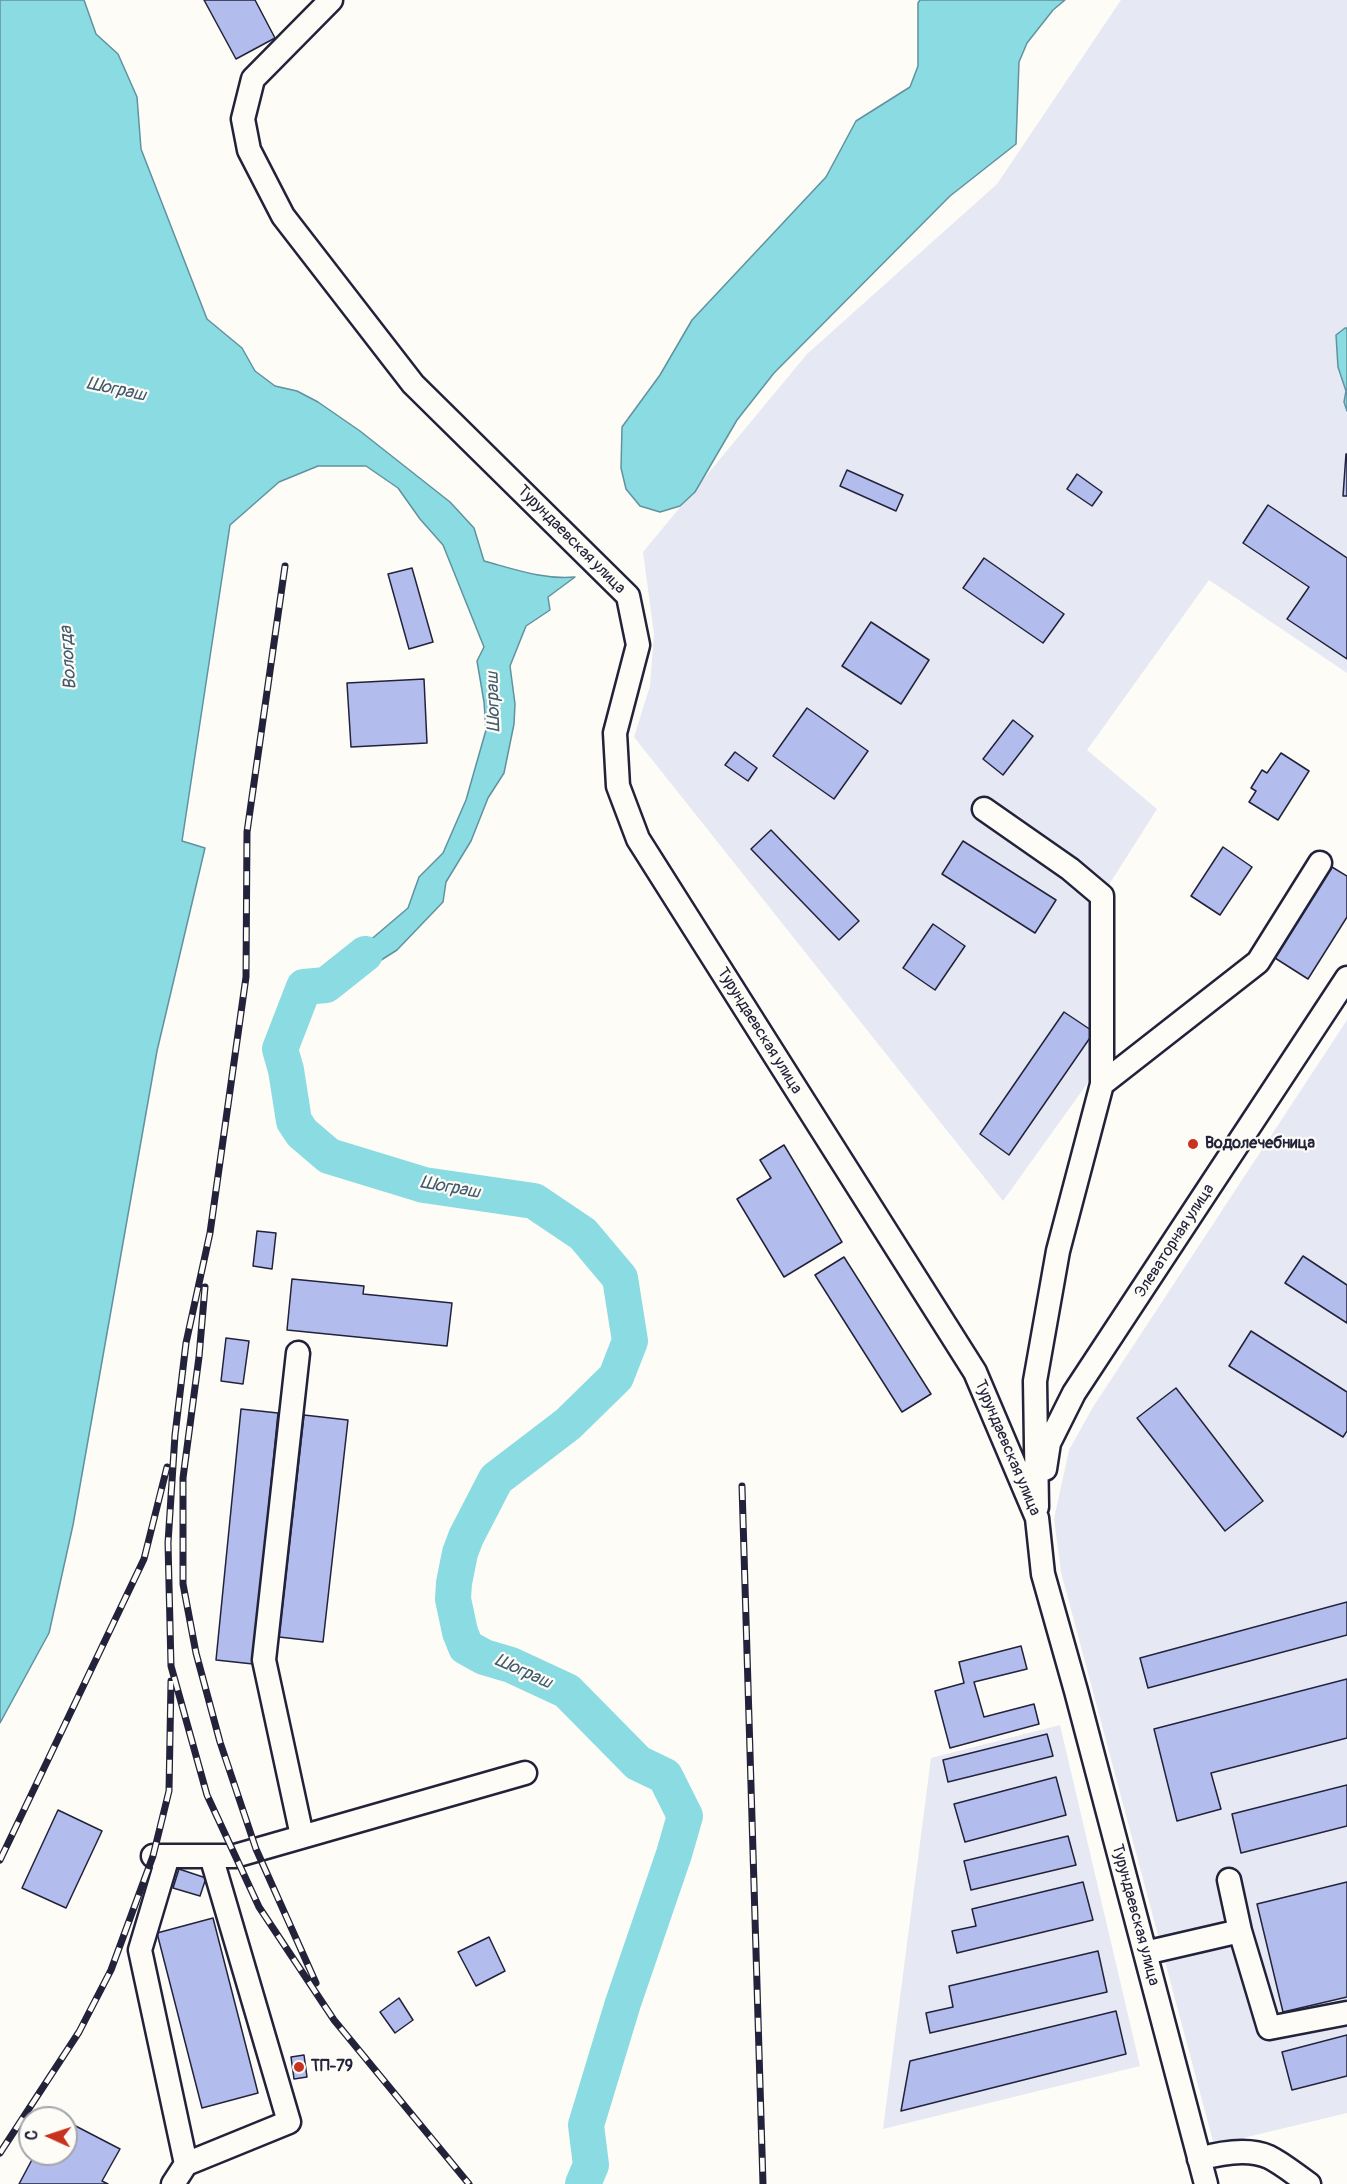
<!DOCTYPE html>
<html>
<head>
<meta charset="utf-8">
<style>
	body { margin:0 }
	#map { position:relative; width:1347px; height:2184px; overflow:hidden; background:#fdfcf7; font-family:Pangolin,sans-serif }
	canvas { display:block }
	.north { position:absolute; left:18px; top:2106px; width:60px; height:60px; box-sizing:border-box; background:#fdfcf7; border:2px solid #a5a5ac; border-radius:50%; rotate:273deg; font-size:16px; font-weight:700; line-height:24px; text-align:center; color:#22223b }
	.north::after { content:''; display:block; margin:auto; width:21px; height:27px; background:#c8321e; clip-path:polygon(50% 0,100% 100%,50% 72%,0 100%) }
</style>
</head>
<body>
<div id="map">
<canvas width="1347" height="2184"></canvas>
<div class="north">С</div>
</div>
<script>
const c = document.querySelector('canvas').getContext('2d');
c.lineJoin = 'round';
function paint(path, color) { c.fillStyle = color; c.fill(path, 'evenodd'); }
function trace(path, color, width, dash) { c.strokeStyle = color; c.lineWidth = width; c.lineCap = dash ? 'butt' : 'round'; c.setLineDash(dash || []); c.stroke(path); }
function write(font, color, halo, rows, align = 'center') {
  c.font = font + ' Pangolin,sans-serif'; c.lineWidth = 4.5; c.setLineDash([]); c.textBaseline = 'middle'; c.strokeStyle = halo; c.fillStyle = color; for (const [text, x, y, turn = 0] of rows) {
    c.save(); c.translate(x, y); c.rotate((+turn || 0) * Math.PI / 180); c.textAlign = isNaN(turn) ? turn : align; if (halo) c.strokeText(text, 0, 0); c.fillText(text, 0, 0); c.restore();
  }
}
paint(new Path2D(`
	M 1121,0 L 1347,0 L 1347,673 L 1209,580 L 1087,750 L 1157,809 L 1110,883 L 1112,1049 L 1003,1201 L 634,737 L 650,686 L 654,634 L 643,552 L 807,354 L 997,184 Z
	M 1347,1020 L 1347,2113 L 1214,2145 L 1061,1572 L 1054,1519 L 1069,1450 L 1093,1407 Z
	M 1060,1725 L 1140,2066 L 883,2129 L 931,1758 Z`), '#e6e9f4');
const water = new Path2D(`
	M 0,0 L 84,0 L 96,34 L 118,54 L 137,97 L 141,149 L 207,319 L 242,348 L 255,371 L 275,386 L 297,391 L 318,402 L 360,431 L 450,502 L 474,528 L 484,561 C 514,569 544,580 575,577 L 548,597 L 550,610 L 526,626 L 510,666 L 515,704 L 514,724 L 504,773 L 488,798 L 471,841 L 446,882 L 443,902 L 397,950 L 356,976 L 326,985 L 341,965 L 408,908 L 419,877 L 443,853 L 466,800 L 486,730 L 484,702 L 477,661 L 484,647 L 443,545 L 420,519 L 398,488 L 366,466 L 318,466 L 279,482 L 230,525 L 182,841 L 205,848 L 157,1051 L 73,1525 L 49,1633 L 0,1723 Z
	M 920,0 L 1065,0 L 1053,10 L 1027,43 L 1019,62 L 1016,144 L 950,196 L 774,373 L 737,420 L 695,492 L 680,506 L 660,512 L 640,506 L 626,489 L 621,468 L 622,427 L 660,375 L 692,320 L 826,177 L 856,121 L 910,87 L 918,66 L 918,3 Z
	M 1345,328 L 1347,328 L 1347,411 L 1344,402 L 1346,391 L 1338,367 L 1336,335 Z`);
paint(water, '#8adce2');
trace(water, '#60929f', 1.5);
trace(new Path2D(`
	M 365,954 L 326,985 L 304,987 L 280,1049 L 286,1070 L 294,1121 L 302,1133 L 329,1156 L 424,1185 L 534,1201 L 583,1234 L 620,1278 L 630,1341 L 616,1377 L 568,1424 L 496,1479 L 466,1537 L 460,1553 L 454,1583 L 453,1599 L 460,1632 L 466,1647 L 484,1657 L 511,1665 L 567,1691 L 638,1763 L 665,1776 L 685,1816 L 674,1854 L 623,2003 L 586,2125 L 591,2165 L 583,2184`), '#8adce2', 36);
const building = new Path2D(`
	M 204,0 L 255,0 L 275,38 L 236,59 Z
	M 1346,454 L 1347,454 L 1347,496 L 1343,496 Z
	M 847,470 L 903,495 L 896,511 L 840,486 Z
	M 1077,474 L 1102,492 L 1092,506 L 1067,489 Z
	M 1268,505 L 1347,558 L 1347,659 L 1287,619 L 1309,587 L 1243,543 Z
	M 984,558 L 1064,614 L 1043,643 L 963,588 Z
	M 412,568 L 433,642 L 409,649 L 388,574 Z
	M 871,622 L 929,660 L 901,704 L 842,666 Z
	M 424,679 L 427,743 L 351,747 L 347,683 Z
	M 807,708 L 868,751 L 834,799 L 773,756 Z
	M 1013,720 L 1033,736 L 1003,775 L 983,759 Z
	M 735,752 L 757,768 L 748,781 L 725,765 Z
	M 1281,753 L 1309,771 L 1278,820 L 1249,802 L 1256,791 L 1251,788 L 1262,770 L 1267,773 Z
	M 771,830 L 859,921 L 839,940 L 751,849 Z
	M 963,841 L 1056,900 L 1035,933 L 942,874 Z
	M 1223,847 L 1252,867 L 1220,915 L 1191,896 Z
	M 1332,867 L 1347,876 L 1347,917 L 1308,979 L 1275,958 Z
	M 933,924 L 965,946 L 935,990 L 903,968 Z
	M 1064,1012 L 1094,1032 L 1009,1155 L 980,1134 Z
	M 784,1145 L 842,1242 L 784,1277 L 737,1199 L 771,1178 L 760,1160 Z
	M 257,1231 L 276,1233 L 272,1269 L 253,1266 Z
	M 1303,1256 L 1347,1285 L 1347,1323 L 1285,1283 Z
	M 844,1257 L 931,1394 L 902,1412 L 815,1275 Z
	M 292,1279 L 364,1286 L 363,1294 L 452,1303 L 447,1346 L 287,1330 Z
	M 1251,1331 L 1347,1392 L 1347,1431 L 1343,1437 L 1229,1366 Z
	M 226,1338 L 249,1341 L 243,1384 L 221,1381 Z
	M 1176,1388 L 1263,1501 L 1225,1531 L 1137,1418 Z
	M 241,1409 L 278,1413 L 253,1664 L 216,1660 Z
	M 304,1415 L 348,1420 L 323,1642 L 279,1637 Z
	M 1347,1602 L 1347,1635 L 1148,1688 L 1140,1658 Z
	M 1021,1646 L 1027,1669 L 974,1682 L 984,1717 L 1034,1704 L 1039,1724 L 950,1748 L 935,1691 L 964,1683 L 959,1662 Z
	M 1347,1679 L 1347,1738 L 1211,1773 L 1221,1809 L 1177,1821 L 1154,1729 Z
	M 1047,1734 L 1053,1756 L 948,1782 L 943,1760 Z
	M 1056,1777 L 1066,1815 L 965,1842 L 954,1804 Z
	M 1347,1785 L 1347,1826 L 1241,1853 L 1232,1814 Z
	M 58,1810 L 102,1831 L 66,1908 L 22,1888 Z
	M 1068,1836 L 1076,1865 L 971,1890 L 964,1861 Z
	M 179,1869 L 206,1878 L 200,1896 L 173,1888 Z
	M 1083,1882 L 1093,1920 L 957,1953 L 952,1931 L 976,1926 L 972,1909 Z
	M 1347,1882 L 1347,1997 L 1283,2012 L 1257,1904 Z
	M 213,1918 L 258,2093 L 202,2108 L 157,1933 Z
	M 489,1937 L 505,1971 L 476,1986 L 458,1952 Z
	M 1098,1951 L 1107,1992 L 930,2033 L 926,2013 L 953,2007 L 949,1986 Z
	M 399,1998 L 413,2020 L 395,2033 L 380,2012 Z
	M 1116,2011 L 1126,2054 L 901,2111 L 910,2061 Z
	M 1347,2035 L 1347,2076 L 1292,2090 L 1282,2052 Z
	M 304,2055 L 307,2077 L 294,2079 L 291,2057 Z
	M 66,2121 L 120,2149 L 102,2181 L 108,2184 L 19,2184 L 35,2154 L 66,2154 Z`);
paint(building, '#b2bdee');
trace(building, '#22223b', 1.5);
const minor = new Path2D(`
	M 331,0 L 253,79 L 243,119 L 249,150 L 283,216 L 413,384 L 628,596 L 638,645 L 615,733 L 618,786 L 638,839 L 975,1372 L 1037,1518 L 1043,1574 L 1076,1691 L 1206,2184
	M 984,809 L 1070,869 L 1102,896 L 1102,1084 L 1058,1251 L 1035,1381 L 1037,1507
	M 1102,1084 L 1258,962 L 1320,863
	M 298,1353 L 264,1660 L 302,1836
	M 1045,1469 L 1049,1443 L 1074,1393 L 1347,978
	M 153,1856 L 235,1856 L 525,1773
	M 168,1856 L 140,1950 L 186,2164 L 173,2184
	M 1229,1880 L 1240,1931
	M 1145,1953 L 1240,1931 L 1269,2028 L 1347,2013
	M 1199,2159 C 1220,2153 1249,2148 1269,2157 C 1283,2164 1296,2175 1309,2184
	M 186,2164 L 289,2122 L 211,1856`);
trace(minor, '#22223b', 27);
trace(minor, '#fdfcf7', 22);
const rail = new Path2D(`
	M 285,566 L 247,832 L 246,977 L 210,1233 L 186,1343 L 175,1435 L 168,1543 L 171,1666 L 207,1795 L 259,1907 L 334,2020 L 469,2184
	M 205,1287 L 199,1357 L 183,1478 L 183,1584 L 196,1653 L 220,1742 L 256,1849 L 316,1983
	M 742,1486 L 763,2184
	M 0,1860 L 144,1559 L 167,1467
	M 0,2153 L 79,2032 L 111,1970 L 153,1856 L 169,1791 L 171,1681`);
trace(rail, '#22223b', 7);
trace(rail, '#fdfcf7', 4.5, [14]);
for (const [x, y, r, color] of [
	[1193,1144,6,"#c8321e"],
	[299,2067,6,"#c8321e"]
]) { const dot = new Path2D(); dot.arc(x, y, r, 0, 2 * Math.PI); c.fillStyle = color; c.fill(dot); trace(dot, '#fdfcf7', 2); }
write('16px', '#22223b', '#fdfcf7', [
	["Турундаевская улица",571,540,45],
	["Турундаевская улица",759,1031,58],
	["Элеваторная улица",1175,1241,-57],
	["Турундаевская улица",1007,1448,67],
	["Турундаевская улица",1135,1915,75]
]);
write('bold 16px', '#22223b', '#fdfcf7', [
	["Водолечебница",1205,1144],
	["ТП-79",311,2067]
], 'left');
write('italic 18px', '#415a6d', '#fdfcf7', [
	["Шограш",116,390,12],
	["Вологда",69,658,-94],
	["Шограш",494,702,-92],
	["Шограш",450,1188,10],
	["Шограш",523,1672,24]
]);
</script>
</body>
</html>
